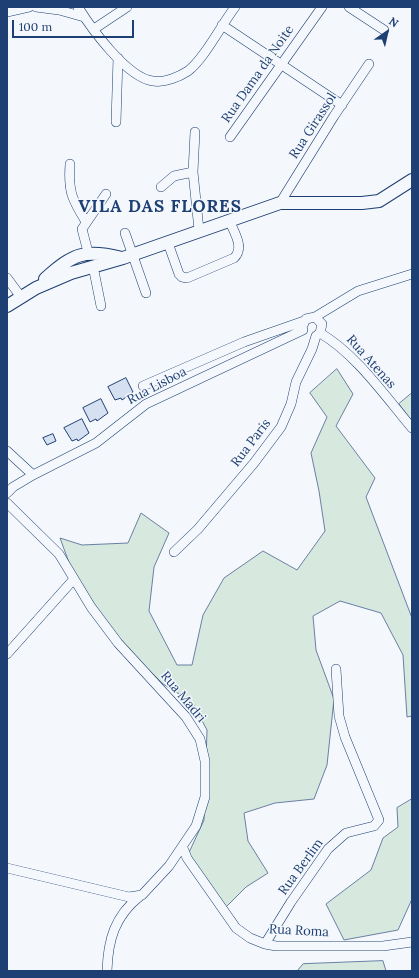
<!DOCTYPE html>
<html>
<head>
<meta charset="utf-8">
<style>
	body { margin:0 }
	#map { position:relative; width:419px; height:978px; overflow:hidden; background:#f4f7fb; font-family:Lora,serif }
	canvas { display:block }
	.frame { position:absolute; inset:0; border:8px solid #1d3f73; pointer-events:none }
	.north { position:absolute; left:367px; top:12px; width:40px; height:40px; -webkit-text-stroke:3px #f4f7fb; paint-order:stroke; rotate:34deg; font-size:11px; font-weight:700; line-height:16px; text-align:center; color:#1d3f73 }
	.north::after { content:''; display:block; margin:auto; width:14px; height:18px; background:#1d3f73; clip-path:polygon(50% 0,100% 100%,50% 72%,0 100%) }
	.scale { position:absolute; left:12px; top:20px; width:122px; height:18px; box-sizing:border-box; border:2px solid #1d3f73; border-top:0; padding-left:5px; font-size:12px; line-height:14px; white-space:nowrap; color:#1d3f73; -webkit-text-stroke:3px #f4f7fb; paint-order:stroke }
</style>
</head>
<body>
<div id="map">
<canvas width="419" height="978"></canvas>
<div class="frame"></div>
<div class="north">N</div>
<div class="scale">100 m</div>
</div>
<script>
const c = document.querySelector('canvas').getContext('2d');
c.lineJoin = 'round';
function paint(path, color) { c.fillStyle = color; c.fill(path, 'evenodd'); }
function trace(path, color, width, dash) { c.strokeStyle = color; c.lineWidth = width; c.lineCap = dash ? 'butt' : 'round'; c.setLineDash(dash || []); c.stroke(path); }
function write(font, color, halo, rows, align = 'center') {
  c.font = font + ' Lora,serif'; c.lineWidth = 3; c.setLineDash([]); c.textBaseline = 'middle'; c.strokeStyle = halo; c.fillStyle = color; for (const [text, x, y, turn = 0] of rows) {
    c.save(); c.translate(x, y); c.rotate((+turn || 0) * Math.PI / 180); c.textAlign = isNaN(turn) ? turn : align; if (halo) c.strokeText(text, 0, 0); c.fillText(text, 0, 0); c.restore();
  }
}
const green = new Path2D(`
	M 337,369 L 353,394 L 336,426 L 375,478 L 366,497 L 412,618 L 412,716 L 407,717 L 403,655 L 381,613 L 340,601 L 313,616 L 316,650 L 334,699 L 327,765 L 314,799 L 275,803 L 244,813 L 248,841 L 268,873 L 246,887 L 224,909 L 186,859 L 204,820 L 207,730 L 192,702 L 163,684 L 115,636 L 71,568 L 60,538 L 82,545 L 128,543 L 141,513 L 169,533 L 154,567 L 149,611 L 177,665 L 192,665 L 203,615 L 224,578 L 263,551 L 297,570 L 325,531 L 319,491 L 311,453 L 327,417 L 310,393 Z
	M 412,393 L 412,421 L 399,404 Z
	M 412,799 L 412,899 L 398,930 L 344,940 L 326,904 L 371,870 L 383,838 L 398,827 L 397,808 Z
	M 383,961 L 386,971 L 297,971 L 303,964 Z`);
paint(green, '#d7e8df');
trace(green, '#687fa3', 1);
const building = new Path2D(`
	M 126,378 L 133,392 L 122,400 L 121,398 L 115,400 L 108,387 Z
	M 101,399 L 108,413 L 97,421 L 96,419 L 90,422 L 83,408 Z
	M 82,419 L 89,433 L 78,441 L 77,439 L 72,441 L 64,428 Z
	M 53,434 L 56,441 L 47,445 L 43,438 Z`);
paint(building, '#d5e0f0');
trace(building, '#1d3f73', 1);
const minor = new Path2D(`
	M 36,7 L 59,10 L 84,17
	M 78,7 C 91,28 127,78 153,81 C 164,83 179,77 188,71 C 204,59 222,24 235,7
	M 349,7 L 384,30
	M 7,12 L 29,7
	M 222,25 L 342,105
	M 94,29 L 127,7
	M 116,122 L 118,58
	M 195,132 L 193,172 L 199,230
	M 230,137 L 322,7
	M 70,164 C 68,192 72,199 86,222
	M 161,187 L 174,176 L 193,172
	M 280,203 L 334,116 L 369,64
	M 125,233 L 146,293
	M 168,243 L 179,274 L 182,277 L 187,278 L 234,258 C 245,248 234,232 229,220
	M 88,252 L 82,229 L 106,194
	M 93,266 L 101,306
	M 7,278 L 21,297
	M 315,317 L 322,324 L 320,333
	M 302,327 L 306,319 L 315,317 L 358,291 L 412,274
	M 320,333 C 356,354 385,396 412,428
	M 143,386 L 244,342 L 304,321
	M 7,451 L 33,475 L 96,443 L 146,404 L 303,330
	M 7,493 L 13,487 L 33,475
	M 7,503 L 59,554 L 91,607 L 118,643 L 186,717 L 200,739 L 205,761 L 205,797 L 196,826 L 169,866 L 142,895 L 129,897 L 7,868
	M 174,552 L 198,529 L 254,463 L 281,427 L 291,404 L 296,382 L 312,349 L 316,336 L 320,333
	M 7,654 L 74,579
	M 183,848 L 187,858 L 236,928 L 250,938 L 265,944 L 276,946 L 383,946 L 412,942
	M 265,944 L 291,902 L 328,849 L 346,833 L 374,826 L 379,820 L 345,737 L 339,716 L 336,669
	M 107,971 C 108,939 115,916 140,896`);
const major = new Path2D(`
	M 45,279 C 73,253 85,249 122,258
	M 7,306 L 36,288 L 71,273 L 123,258 L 280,203 L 362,203 L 379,201 L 412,180`);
trace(minor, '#1d3f73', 10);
trace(major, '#1d3f73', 14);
trace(minor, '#f4f7fb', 9);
trace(major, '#f4f7fb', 12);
write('13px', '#1d3f73', '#f4f7fb', [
	["Rua Dama da Noite",258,74,-55],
	["Rua Girassol",313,126,-57],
	["Rua Atenas",371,362,48],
	["Rua Lisboa",157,386,-28],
	["Rua Paris",251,443,-53],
	["Rua Madri",183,697,50],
	["Rua Berlim",301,867,-54],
	["Rua Roma",299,931,3]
]);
c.letterSpacing = '1px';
write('bold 17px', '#1d3f73', '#f4f7fb', [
	["VILA DAS FLORES",160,207]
]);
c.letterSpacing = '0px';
</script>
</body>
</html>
